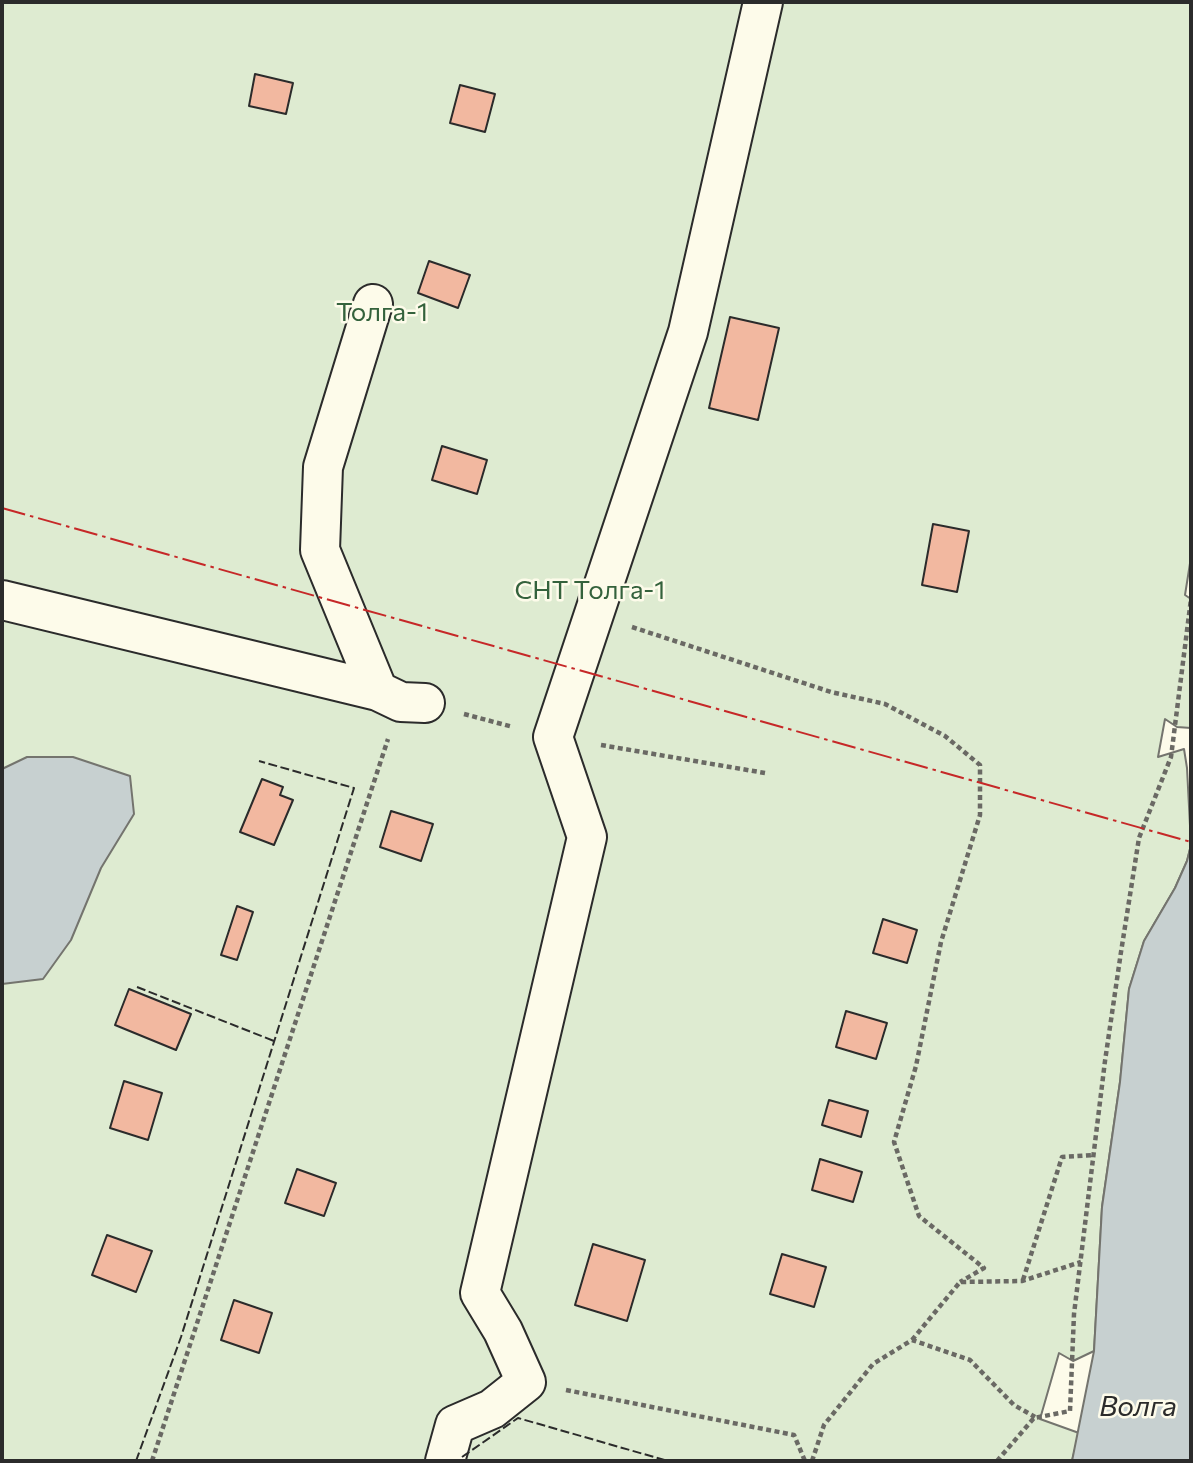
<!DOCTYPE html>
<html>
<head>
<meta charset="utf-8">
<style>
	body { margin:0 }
	#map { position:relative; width:1193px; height:1463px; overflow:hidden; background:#fdfbea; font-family:Commissioner,sans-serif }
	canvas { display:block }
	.frame { position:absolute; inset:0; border:4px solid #2b2b2b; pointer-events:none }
</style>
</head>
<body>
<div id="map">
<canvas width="1193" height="1463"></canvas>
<div class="frame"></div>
</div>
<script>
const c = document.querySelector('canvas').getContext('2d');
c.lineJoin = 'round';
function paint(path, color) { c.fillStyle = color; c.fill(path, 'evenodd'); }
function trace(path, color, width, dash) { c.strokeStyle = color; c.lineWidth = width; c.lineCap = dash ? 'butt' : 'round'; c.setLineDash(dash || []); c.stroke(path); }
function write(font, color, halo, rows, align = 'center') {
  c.font = font + ' Commissioner,sans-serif'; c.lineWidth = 5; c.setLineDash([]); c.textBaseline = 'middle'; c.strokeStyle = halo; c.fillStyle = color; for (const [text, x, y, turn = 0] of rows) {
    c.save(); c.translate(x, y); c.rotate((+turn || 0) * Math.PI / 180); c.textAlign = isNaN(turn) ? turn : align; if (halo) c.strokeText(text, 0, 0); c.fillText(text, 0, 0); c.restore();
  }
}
const green = new Path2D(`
	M 2,2 L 1191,2 L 1191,557 L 1185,595 L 1191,599 L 1191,728 L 1177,727 L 1165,719 L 1158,757 L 1184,749 L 1187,768 L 1191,845 L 1187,861 L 1175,888 L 1144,941 L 1129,989 L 1120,1082 L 1102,1207 L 1094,1351 L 1073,1361 L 1059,1353 L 1040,1419 L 1079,1433 L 1072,1461 L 2,1461 Z`);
paint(green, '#deebd1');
trace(green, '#74746e', 2);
const water = new Path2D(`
	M 27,757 L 73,757 L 130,776 L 134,814 L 101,868 L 71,940 L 43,979 L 2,984 L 2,769 Z
	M 1191,845 L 1191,1461 L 1072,1461 L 1094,1351 L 1102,1207 L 1120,1082 L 1129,989 L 1144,941 L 1175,888 L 1187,861 Z`);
paint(water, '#c7d0d0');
trace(water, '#74746e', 2);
const building = new Path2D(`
	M 255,74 L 293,83 L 286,114 L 249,106 Z
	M 460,85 L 495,94 L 485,132 L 450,123 Z
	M 429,261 L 470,275 L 458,308 L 418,293 Z
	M 730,317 L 779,328 L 758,420 L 709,408 Z
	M 442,446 L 487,460 L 477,494 L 432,480 Z
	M 933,524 L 969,531 L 957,592 L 922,585 Z
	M 262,779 L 283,787 L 280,795 L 293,800 L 274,845 L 240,832 Z
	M 391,811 L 433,824 L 421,861 L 380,847 Z
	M 237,906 L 253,912 L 237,960 L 221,955 Z
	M 883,919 L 917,930 L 907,963 L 873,953 Z
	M 129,989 L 191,1014 L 176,1050 L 115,1025 Z
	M 846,1011 L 887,1023 L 876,1059 L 836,1047 Z
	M 124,1081 L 162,1093 L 148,1140 L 110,1128 Z
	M 829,1100 L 868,1111 L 861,1137 L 822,1125 Z
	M 820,1159 L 862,1172 L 853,1202 L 812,1190 Z
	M 297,1169 L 336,1183 L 324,1216 L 285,1203 Z
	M 107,1235 L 152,1251 L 136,1292 L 92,1275 Z
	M 593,1244 L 645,1260 L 627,1321 L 575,1305 Z
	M 782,1254 L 826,1267 L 814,1307 L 770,1294 Z
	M 234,1300 L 272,1313 L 259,1353 L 221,1340 Z`);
paint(building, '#f2b8a0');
trace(building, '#2b2b2b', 2);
const minor = new Path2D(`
	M 373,304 L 323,467 L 320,550 L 378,691
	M 2,600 L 378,691 L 401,702 L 425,703
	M 445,1461 L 455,1425 L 492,1409 L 526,1382 L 503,1331 L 480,1293 L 587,837 L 553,737 L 688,332 L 763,2`);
trace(minor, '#2b2b2b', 42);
trace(new Path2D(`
	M 632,627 L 831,692 L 885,704 L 945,736 L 980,765 L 980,815 L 941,942 L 916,1066 L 894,1142 L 919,1216 L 984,1268 L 960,1282
	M 464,714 L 513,727
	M 601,745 L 765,773
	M 1023,1280 L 1062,1157 L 1094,1155
	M 912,1340 L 960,1282 L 1022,1281 L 1081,1262
	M 566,1390 L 794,1435 L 805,1461
	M 152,1461 L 388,739
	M 812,1461 L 824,1425 L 873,1364 L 912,1340 L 970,1360 L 1014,1405 L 1035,1417
	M 997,1461 L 1034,1418 L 1070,1411 L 1074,1314 L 1105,1061 L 1121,952 L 1139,838 L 1171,757 L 1191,599`), '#6a6964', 4.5, [5, 3.5]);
trace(minor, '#fdfbea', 38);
trace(new Path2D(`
	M 137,987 L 274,1041
	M 462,1457 L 518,1418 L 668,1461
	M 136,1461 L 181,1337 L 354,788 L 259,761`), '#2b2b2b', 2, [9, 3.5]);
trace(new Path2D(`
	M 2,508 L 1191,842`), '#c62828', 2, [24, 5, 3.5, 5]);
write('26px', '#34623c', '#fdfbea', [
	["Толга-1",382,312],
	["СНТ Толга-1",590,590]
]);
write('italic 28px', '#2b2b2b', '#fdfbea', [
	["Волга",1138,1407]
]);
</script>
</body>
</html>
